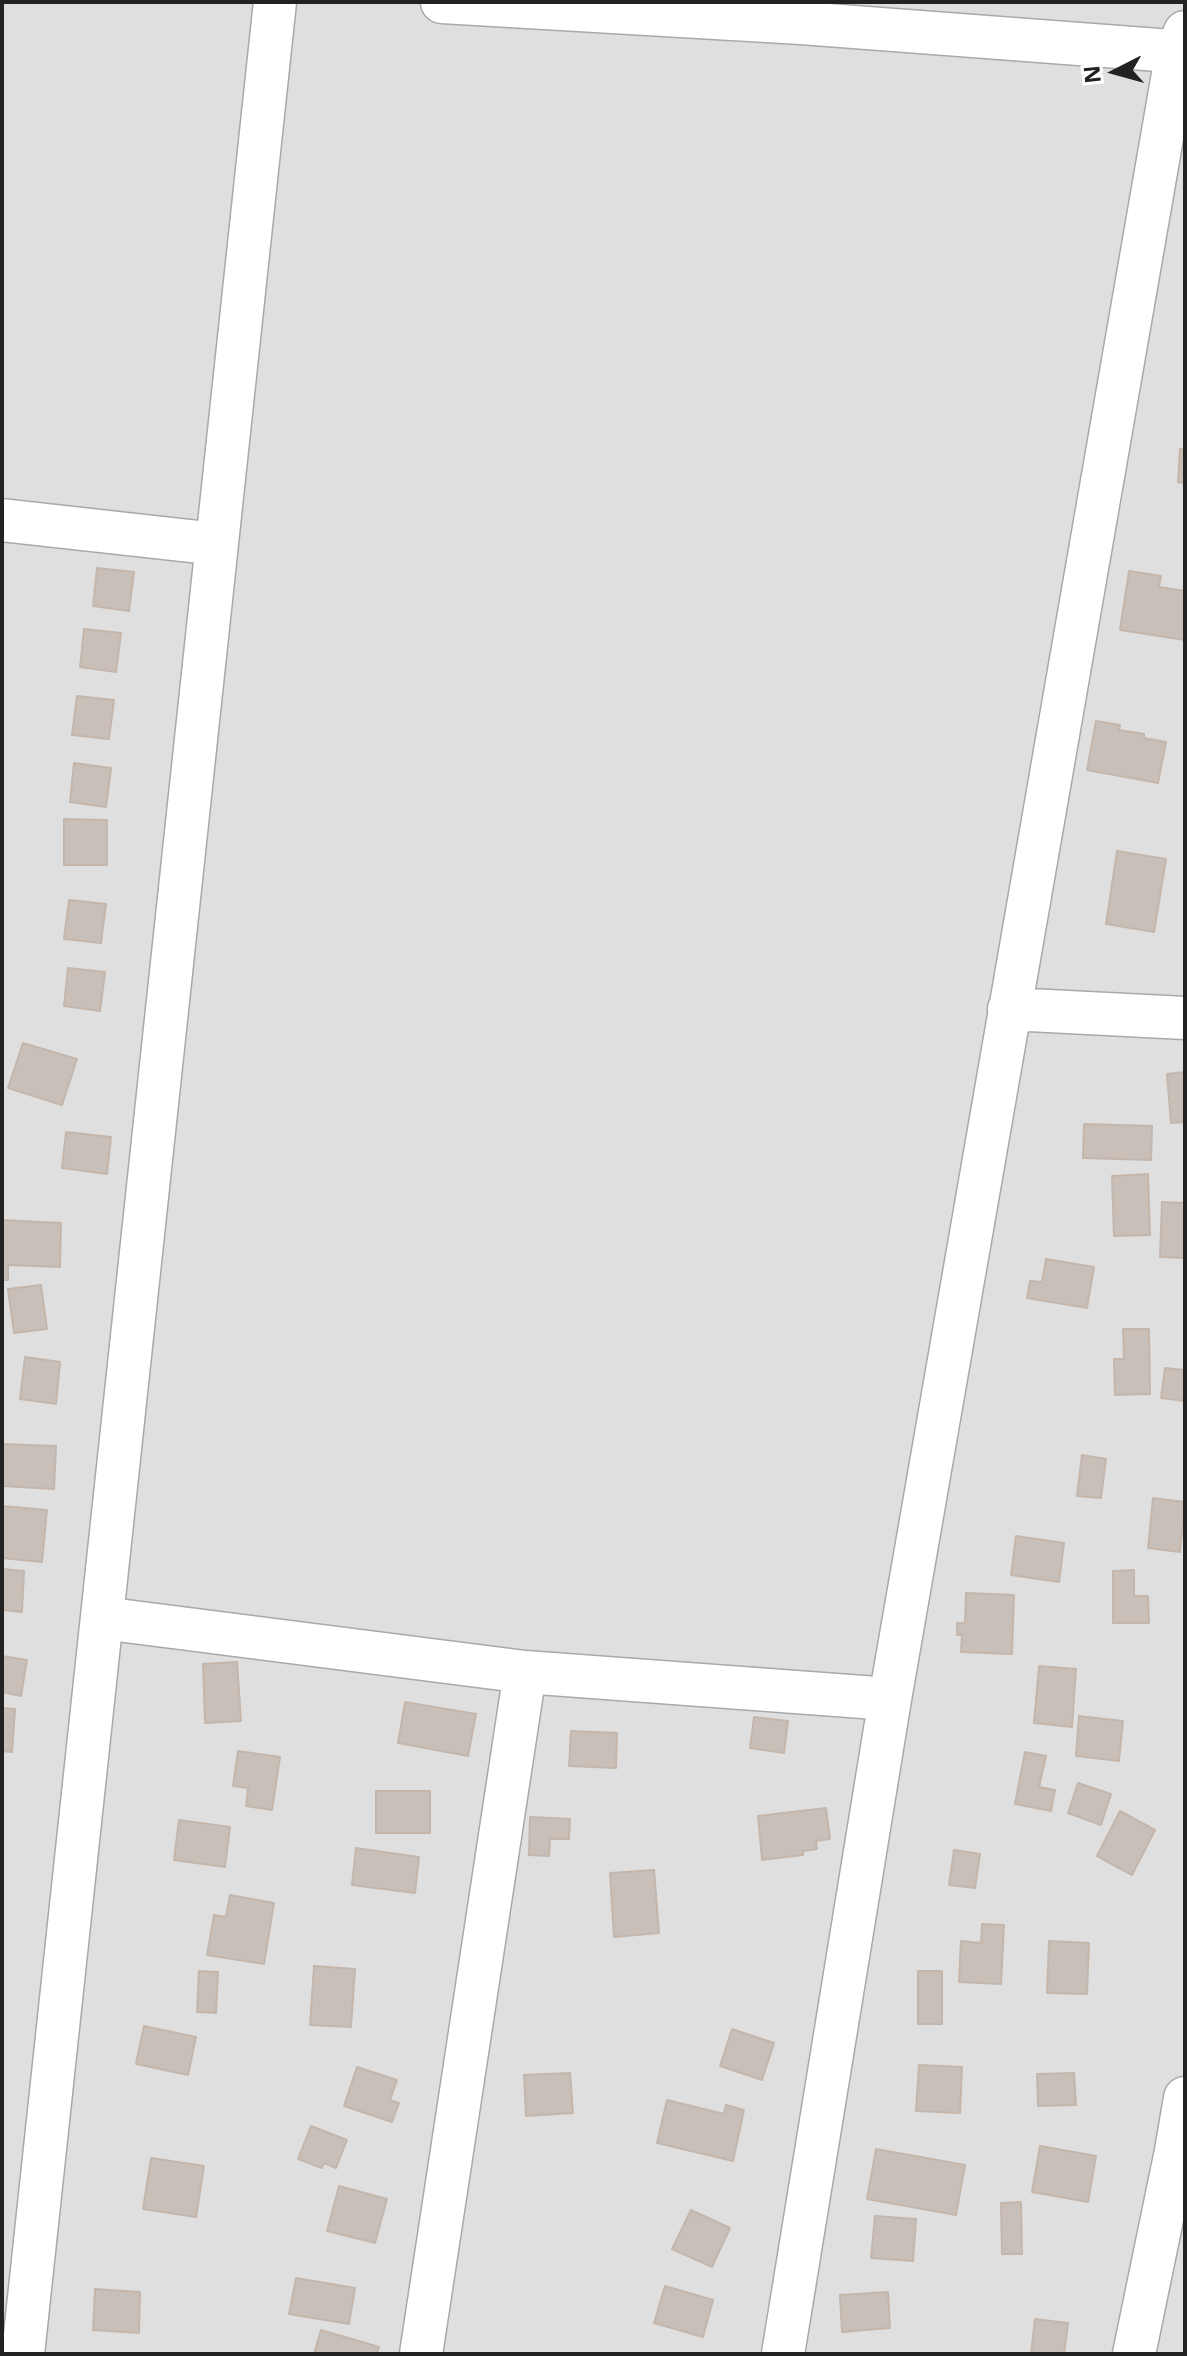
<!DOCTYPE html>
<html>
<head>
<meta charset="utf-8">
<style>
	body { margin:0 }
	#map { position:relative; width:1187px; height:2356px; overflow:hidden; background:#f2efe9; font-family:"Noto Sans",sans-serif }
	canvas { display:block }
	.frame { position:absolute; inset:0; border:4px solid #222; pointer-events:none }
	.north { position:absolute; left:1075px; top:32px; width:80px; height:80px; -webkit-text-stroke:6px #fff; paint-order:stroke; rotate:264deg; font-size:22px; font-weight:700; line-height:32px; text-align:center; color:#222 }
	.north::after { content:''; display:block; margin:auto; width:28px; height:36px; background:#222; clip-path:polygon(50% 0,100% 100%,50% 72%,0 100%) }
</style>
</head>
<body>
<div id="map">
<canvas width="1187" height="2356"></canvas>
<div class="frame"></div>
<div class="north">N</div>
</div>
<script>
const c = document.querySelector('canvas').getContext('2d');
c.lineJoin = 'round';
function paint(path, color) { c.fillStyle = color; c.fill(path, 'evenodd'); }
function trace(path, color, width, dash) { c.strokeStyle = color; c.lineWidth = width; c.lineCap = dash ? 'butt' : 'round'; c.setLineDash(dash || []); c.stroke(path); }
paint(new Path2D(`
	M 2,2 L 1185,2 L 1185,2354 L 2,2354 Z`), '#e0dfdf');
const building = new Path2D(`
	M 1180,449 L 1185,450 L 1185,483 L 1178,482 Z
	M 97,568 L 134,572 L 129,611 L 93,606 Z
	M 1129,571 L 1161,576 L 1159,587 L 1185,591 L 1185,640 L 1120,630 Z
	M 84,629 L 121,633 L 116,672 L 80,667 Z
	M 77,696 L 114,700 L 109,739 L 72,735 Z
	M 1096,721 L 1120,725 L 1119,730 L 1144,734 L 1144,738 L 1166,742 L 1158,783 L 1087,770 Z
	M 74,763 L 111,768 L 106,807 L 70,802 Z
	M 64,819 L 107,820 L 107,865 L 64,865 Z
	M 1117,851 L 1166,859 L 1154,932 L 1106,924 Z
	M 69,900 L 106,904 L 101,943 L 64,939 Z
	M 68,968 L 105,972 L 100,1011 L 64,1006 Z
	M 23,1043 L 77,1059 L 62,1105 L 8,1088 Z
	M 1185,1072 L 1185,1122 L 1171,1123 L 1167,1074 Z
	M 1084,1124 L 1152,1126 L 1151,1160 L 1083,1158 Z
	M 66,1132 L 111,1137 L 107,1174 L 62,1168 Z
	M 1148,1174 L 1150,1235 L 1114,1236 L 1112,1176 Z
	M 1162,1202 L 1185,1203 L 1185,1258 L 1160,1257 Z
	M 2,1220 L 61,1223 L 60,1267 L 8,1265 L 8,1280 L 2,1280 Z
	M 1046,1259 L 1094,1267 L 1087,1308 L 1027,1298 L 1030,1281 L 1042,1282 Z
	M 41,1285 L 47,1329 L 14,1333 L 8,1289 Z
	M 1123,1329 L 1149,1329 L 1150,1394 L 1115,1395 L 1114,1359 L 1124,1359 Z
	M 25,1357 L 60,1362 L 56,1404 L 20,1399 Z
	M 1165,1368 L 1185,1370 L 1185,1401 L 1161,1398 Z
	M 2,1444 L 56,1446 L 54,1489 L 2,1486 Z
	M 1082,1455 L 1106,1459 L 1101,1498 L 1077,1496 Z
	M 1153,1498 L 1185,1502 L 1180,1552 L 1148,1548 Z
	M 2,1506 L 47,1510 L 42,1562 L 2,1558 Z
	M 1016,1536 L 1064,1543 L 1059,1582 L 1011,1575 Z
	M 2,1569 L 24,1571 L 22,1612 L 2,1610 Z
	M 1134,1570 L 1134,1596 L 1148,1596 L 1149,1623 L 1113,1623 L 1113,1571 Z
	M 966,1593 L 1014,1595 L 1012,1654 L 961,1652 L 962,1635 L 957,1635 L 957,1623 L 965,1623 Z
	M 2,1656 L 27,1660 L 21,1696 L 2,1692 Z
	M 237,1662 L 241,1721 L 205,1723 L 203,1664 Z
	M 1039,1666 L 1076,1669 L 1072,1727 L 1034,1723 Z
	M 405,1702 L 476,1714 L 468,1756 L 398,1743 Z
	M 2,1708 L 15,1709 L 12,1752 L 2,1751 Z
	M 1079,1716 L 1123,1721 L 1119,1761 L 1076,1756 Z
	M 754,1717 L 788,1721 L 784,1753 L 750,1748 Z
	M 571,1731 L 617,1733 L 616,1768 L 569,1766 Z
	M 238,1751 L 280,1757 L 272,1810 L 246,1806 L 248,1788 L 233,1786 Z
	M 1025,1752 L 1046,1756 L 1039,1787 L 1055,1790 L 1051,1811 L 1015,1804 Z
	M 1078,1783 L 1111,1794 L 1101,1825 L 1068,1813 Z
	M 376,1791 L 430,1791 L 430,1833 L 376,1833 Z
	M 826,1808 L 830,1839 L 816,1841 L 817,1849 L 803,1851 L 803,1855 L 762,1860 L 758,1816 Z
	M 1120,1811 L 1155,1830 L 1132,1875 L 1097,1856 Z
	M 530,1817 L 570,1819 L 569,1839 L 550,1839 L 549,1856 L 529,1855 Z
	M 179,1820 L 230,1827 L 225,1867 L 174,1860 Z
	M 356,1848 L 419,1857 L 415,1893 L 352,1885 Z
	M 954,1850 L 980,1854 L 975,1888 L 949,1885 Z
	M 654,1870 L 659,1933 L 614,1937 L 610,1873 Z
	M 230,1895 L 274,1903 L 264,1964 L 207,1955 L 214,1915 L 226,1917 Z
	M 982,1924 L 1004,1925 L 1001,1984 L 959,1982 L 961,1941 L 981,1943 Z
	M 1049,1941 L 1089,1943 L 1087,1994 L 1047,1993 Z
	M 314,1966 L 355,1969 L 351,2027 L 310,2025 Z
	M 199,1971 L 218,1972 L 216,2013 L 197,2012 Z
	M 918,1971 L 942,1971 L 942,2024 L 918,2024 Z
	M 144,2026 L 196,2037 L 188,2075 L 136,2064 Z
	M 732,2029 L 774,2043 L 762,2080 L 720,2066 Z
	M 919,2065 L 962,2067 L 960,2113 L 916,2111 Z
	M 357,2067 L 397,2080 L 390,2100 L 399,2103 L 392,2122 L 344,2106 Z
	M 570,2073 L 573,2113 L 526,2116 L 524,2075 Z
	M 1074,2073 L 1076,2105 L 1038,2106 L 1037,2074 Z
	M 667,2100 L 724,2114 L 726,2105 L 744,2110 L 733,2161 L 657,2143 Z
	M 311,2126 L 347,2140 L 336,2168 L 324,2163 L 322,2168 L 298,2159 Z
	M 1040,2146 L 1096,2156 L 1088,2202 L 1032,2192 Z
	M 876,2149 L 965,2165 L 956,2215 L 867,2199 Z
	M 151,2158 L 204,2166 L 196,2217 L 143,2209 Z
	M 339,2186 L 387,2199 L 375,2243 L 327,2231 Z
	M 1021,2202 L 1022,2254 L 1002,2254 L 1001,2203 Z
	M 691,2210 L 730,2228 L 712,2267 L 672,2249 Z
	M 875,2216 L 916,2219 L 913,2261 L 871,2258 Z
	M 296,2278 L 355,2288 L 349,2324 L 289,2314 Z
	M 665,2286 L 713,2300 L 703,2337 L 654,2323 Z
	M 95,2289 L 140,2292 L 139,2333 L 93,2330 Z
	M 888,2292 L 890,2328 L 842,2332 L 840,2295 Z
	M 1035,2319 L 1068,2323 L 1064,2354 L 1031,2354 Z
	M 321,2330 L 379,2347 L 377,2354 L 314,2354 Z`);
paint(building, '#c7bfb8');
trace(building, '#c4b6ab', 2);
const minor = new Path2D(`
	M 442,2 L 801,23 L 1185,52
	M 2,520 L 217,544
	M 1009,1009 L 1185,1018
	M 102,1618 L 525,1672 L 890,1699
	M 23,2354 L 275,2
	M 421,2354 L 525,1672
	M 783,2354 L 890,1699 L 1177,51 L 1185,32
	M 1134,2354 L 1176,2151 L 1185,2098`);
trace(minor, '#a9a9a9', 45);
trace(minor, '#fff', 42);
</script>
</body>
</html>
